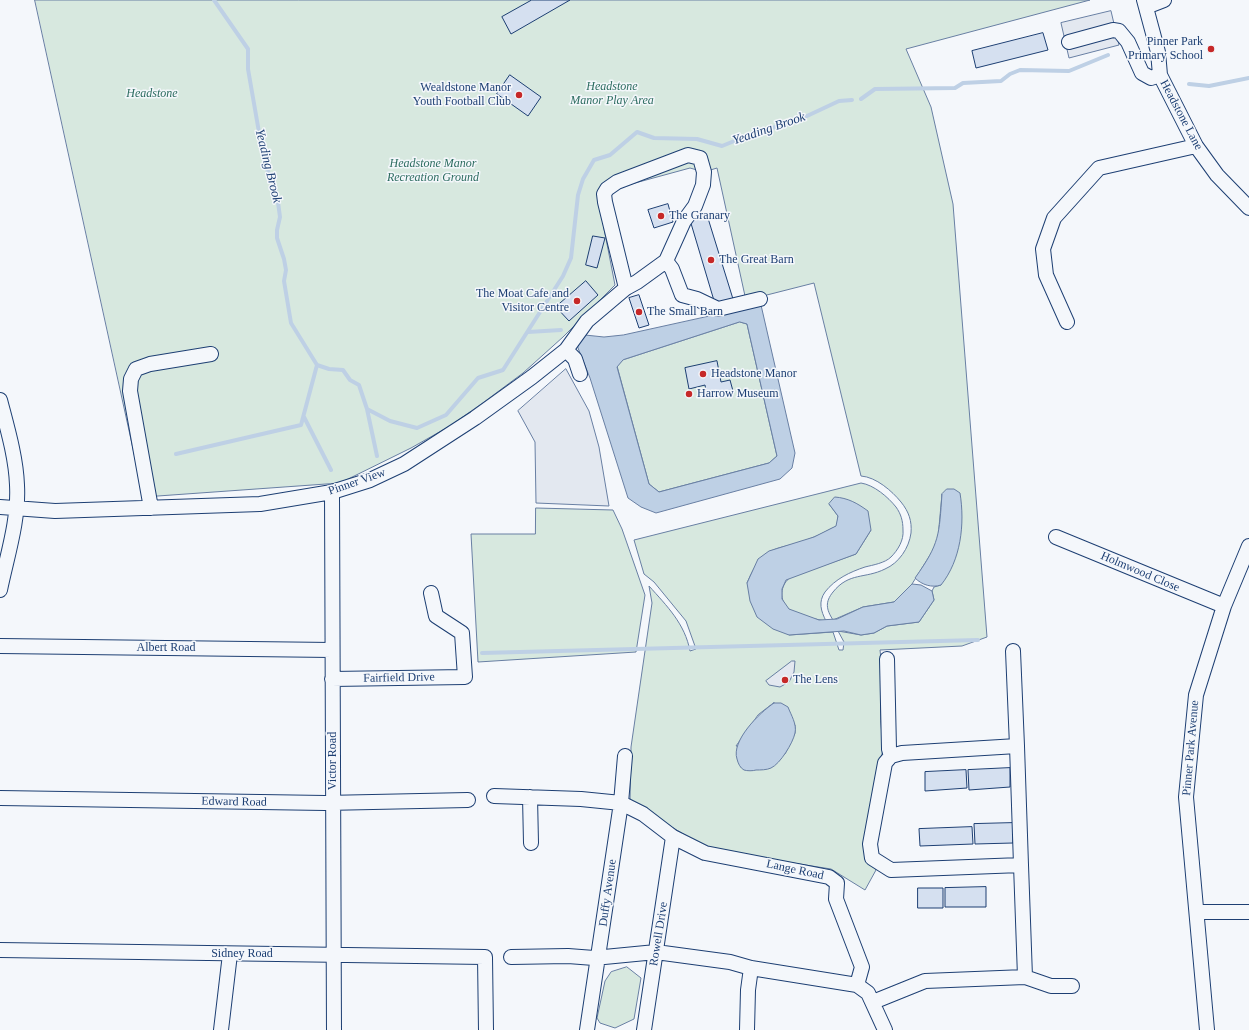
<!DOCTYPE html>
<html>
<head>
<meta charset="utf-8">
<style>
	body { margin:0 }
	canvas { display:block; background:#f4f7fb }
</style>
</head>
<body>
<canvas width="1249" height="1030"></canvas>
<script>
const c = document.querySelector('canvas').getContext('2d');
c.lineJoin = 'round';
function paint(path, color) { c.fillStyle = color; c.fill(path, 'evenodd'); }
function trace(path, color, width, dash) { c.strokeStyle = color; c.lineWidth = width; c.lineCap = dash ? 'butt' : 'round'; c.setLineDash(dash || []); c.stroke(path); }
function write(font, color, halo, rows, align = 'center') {
  c.font = font + ' Georgia,serif'; c.lineWidth = 3; c.setLineDash([]); c.textBaseline = 'middle'; c.strokeStyle = halo; c.fillStyle = color; for (const [text, x, y, turn = 0] of rows) {
    c.save(); c.translate(x, y); c.rotate((+turn || 0) * Math.PI / 180); c.textAlign = isNaN(turn) ? turn : align; if (halo) c.strokeText(text, 0, 0); c.fillText(text, 0, 0); c.restore();
  }
}
const green = new Path2D(`
	M 35,0 L 1090,0 L 906,49 L 931,107 L 953,204 L 987,637 L 962,646 L 880,650 C 885,681 876,714 884,743 L 865,850 L 876,870 L 865,890 L 831,869 L 710,850 L 630,802 L 631,747 L 652,603 L 649,586 C 667,606 685,624 690,651 L 696,649 L 686,621 L 654,582 L 644,574 L 634,540 L 861,483 C 874,485 888,497 896,507 C 901,514 903,521 903,530 C 904,540 898,550 891,557 C 885,563 873,565 865,567 C 850,572 835,579 825,592 C 818,602 821,611 826,621 C 818,620 797,615 790,610 C 778,601 780,584 791,577 L 856,554 L 871,530 L 829,504 L 838,516 L 837,526 C 829,529 822,534 814,537 C 777,553 765,540 747,583 L 789,635 L 833,632 L 839,650 L 843,650 L 844,642 L 838,631 L 861,635 L 874,633 L 887,626 L 919,622 L 934,600 L 932,591 L 934,587 L 941,585 L 942,494 L 938,538 L 932,552 L 912,584 L 894,602 L 863,607 L 833,620 C 826,609 825,602 833,592 C 849,572 865,579 885,569 C 899,563 909,548 911,533 C 912,521 909,512 901,502 C 892,491 876,477 861,476 L 814,283 L 759,297 L 745,296 L 717,168 L 704,172 L 690,168 L 613,189 L 600,208 L 615,285 L 563,337 L 523,373 L 484,402 L 450,426 L 411,448 L 340,483 L 144,497 ZM 774,703 L 795,725 L 795,733 L 785,754 L 736,746 L 758,715 Z
	M 740,322 L 747,324 L 777,456 L 769,463 L 659,492 L 649,484 L 617,366 L 623,360 Z
	M 536,508 L 613,510 L 622,529 L 645,595 L 636,652 L 478,662 L 471,534 L 535,534 Z
	M 627,967 L 641,978 L 634,1019 L 615,1028 L 600,1023 L 597,1018 L 605,981 L 611,972 Z`);
paint(green, '#d7e8df');
trace(green, '#687fa3', 1);
const parking = new Path2D(`
	M 1111,11 L 1119,45 L 1069,58 L 1061,23 Z
	M 566,369 L 589,411 L 599,447 L 609,506 L 536,503 L 535,442 L 518,411 Z
	M 792,661 L 795,661 L 794,672 L 789,682 L 780,687 L 769,685 L 766,681 Z`);
paint(parking, '#e3e8f0');
trace(parking, '#687fa3', 1);
const water = new Path2D(`
	M 761,305 L 795,453 L 792,468 L 780,479 L 656,513 L 641,507 L 628,498 L 590,378 L 578,348 L 577,343 L 585,335 L 604,337 L 623,335 ZM 740,322 L 747,324 L 777,456 L 769,463 L 659,492 L 649,484 L 617,367 L 623,360 Z
	M 947,489 L 954,489 L 960,493 C 965,524 961,560 941,585 C 932,588 922,585 915,578 C 940,543 939,535 942,494 Z
	M 835,497 C 848,498 857,503 868,511 L 871,530 L 856,554 L 786,580 L 782,589 L 782,599 L 789,609 L 819,620 L 837,619 L 863,607 L 894,602 L 912,584 L 921,585 L 932,591 L 934,600 L 919,622 L 887,626 L 874,633 L 861,635 L 844,631 L 789,635 L 773,629 L 757,617 L 750,601 L 747,583 L 758,559 L 769,551 L 814,537 L 836,526 L 838,516 L 829,504 Z
	M 774,703 L 781,703 L 788,707 C 791,715 797,724 795,733 C 793,743 780,764 771,768 C 767,770 760,770 756,770 C 753,771 747,771 744,770 C 740,768 738,763 737,759 C 731,741 759,713 774,703 Z`);
paint(water, '#bed0e5');
trace(water, '#687fa3', 1);
trace(new Path2D(`
	M 214,0 L 248,49 L 248,69 L 264,161 L 277,195 L 280,217 L 277,230 L 277,238 L 284,259 L 286,270 L 284,281 L 291,323 L 317,365 L 329,369 L 343,370 L 350,380 L 359,385 L 367,409 L 390,421 L 417,428 L 446,415 L 478,378 L 503,370 L 563,276 L 571,258 L 578,195 L 583,179 L 594,160 L 610,155 L 637,132 L 654,138 L 697,139 L 722,146 L 759,131 L 792,123 L 839,101 L 852,100
	M 1189,84 L 1209,86 L 1249,78
	M 861,99 L 875,89 L 955,88 L 963,83 L 1001,81 L 1010,74 L 1020,70 L 1069,71 L 1108,55
	M 528,332 L 561,330
	M 367,409 L 377,456
	M 304,417 L 331,470
	M 176,454 L 301,425 L 317,365
	M 482,653 L 978,640`), '#bed0e5', 4);
const building = new Path2D(`
	M 532,0 L 570,0 L 511,34 L 502,17 Z
	M 1043,33 L 1048,50 L 976,68 L 972,51 Z
	M 510,75 L 541,97 L 528,116 L 497,94 Z
	M 668,204 L 673,222 L 654,228 L 648,210 Z
	M 707,215 L 733,299 L 715,304 L 690,220 Z
	M 593,236 L 605,238 L 597,268 L 586,265 Z
	M 586,281 L 598,295 L 569,321 L 556,307 Z
	M 639,295 L 649,325 L 639,328 L 629,298 Z
	M 717,361 L 721,382 L 730,380 L 733,391 L 707,397 L 705,385 L 689,389 L 685,368 Z
	M 1010,768 L 1010,787 L 969,790 L 968,770 Z
	M 966,770 L 967,788 L 925,791 L 925,772 Z
	M 1013,823 L 1013,843 L 975,844 L 974,824 Z
	M 972,827 L 973,844 L 920,846 L 919,829 Z
	M 986,887 L 986,907 L 945,907 L 945,888 Z
	M 918,888 L 943,888 L 943,908 L 918,908 Z`);
paint(building, '#d5e0f0');
trace(building, '#1d3f73', 1);
const minor = new Path2D(`
	M 1144,0 L 1158,52 L 1160,75 L 1196,146 L 1217,175 L 1249,208
	M 1146,7 L 1164,0
	M 1069,42 L 1113,30 L 1119,31 L 1128,42 L 1142,73 L 1151,78 L 1160,75
	M 666,261 L 672,269 L 682,295 L 697,299 L 718,309 L 760,299
	M 1067,322 L 1046,275 L 1043,249 L 1054,218 L 1099,168 L 1196,146
	M 566,350 L 575,359 L 580,374
	M 0,400 C 7,427 16,457 17,485 C 19,520 7,556 0,590
	M 332,492 L 334,1030
	M 0,507 L 55,511 L 260,504 L 332,492 L 370,480 L 404,464 L 475,418 L 532,377 L 566,350 L 587,321 L 626,288 L 637,282 L 666,261 L 684,221 L 695,206 L 703,185 L 704,172 L 700,158 L 688,155 L 617,182 L 607,189 L 604,194 L 605,202 L 626,288
	M 151,508 L 130,391 L 131,379 L 136,369 L 150,364 L 211,354
	M 1056,537 L 1224,606
	M 0,646 L 332,650
	M 1013,651 L 1017,746
	M 332,679 L 465,677 L 462,633 L 436,616 L 431,593
	M 891,756 L 902,753 L 1017,746 L 1021,865
	M 494,796 L 581,799 L 621,803 L 643,814 L 673,837 L 705,853 L 829,877 L 837,883 L 836,899 L 862,967 L 857,985
	M 530,797 L 531,843
	M 0,798 L 325,803 L 468,800
	M 1197,912 L 1249,912
	M 0,950 L 485,957 L 486,1030
	M 511,957 L 568,956 L 594,958 L 656,952 L 730,962 L 751,968 L 857,985
	M 1025,977 L 1051,986 L 1072,986
	M 857,985 L 868,993 L 885,1030
	M 873,1002 L 925,981 L 1025,977 L 1021,865 L 891,870 L 872,858 L 870,844 L 885,763 L 891,756 L 889,749 L 887,659
	M 221,1030 L 230,954
	M 587,1030 L 621,803 L 625,756
	M 644,1030 L 673,837
	M 747,1030 L 748,990 L 751,968
	M 1207,1030 L 1186,797 L 1196,695 L 1224,606 L 1249,546`);
trace(minor, '#1d3f73', 16);
trace(minor, '#f4f7fb', 14);
for (const [x, y, r, color] of [
	[1211,49,4,"#c62828"],
	[519,95,4,"#c62828"],
	[661,216,4,"#c62828"],
	[711,260,4,"#c62828"],
	[577,301,4,"#c62828"],
	[639,312,4,"#c62828"],
	[703,374,4,"#c62828"],
	[689,394,4,"#c62828"],
	[785,680,4,"#c62828"]
]) { const dot = new Path2D(); dot.arc(x, y, r, 0, 2 * Math.PI); c.fillStyle = color; c.fill(dot); trace(dot, '#f4f7fb', 1.5); }
write('12px', '#1d3f73', '#f4f7fb', [
	["Pinner Park",1203,42,"right"],
	["Primary School",1203,56,"right"],
	["Wealdstone Manor",511,88,"right"],
	["Youth Football Club",511,102,"right"],
	["The Granary",669,216],
	["The Great Barn",719,260],
	["The Moat Cafe and",569,294,"right"],
	["Visitor Centre",569,308,"right"],
	["The Small Barn",647,312],
	["Headstone Manor",711,374],
	["Harrow Museum",697,394],
	["The Lens",793,680]
], 'left');
write('italic 12px', '#2c6c60', '#f4f7fb', [
	["Headstone",612,87],
	["Manor Play Area",612,101],
	["Headstone",152,94],
	["Headstone Manor",433,164],
	["Recreation Ground",433,178]
]);
write('12px', '#1d3f73', '#f4f7fb', [
	["Headstone Lane",1181,115,62],
	["Pinner View",357,482,-19],
	["Holmwood Close",1140,572,23],
	["Albert Road",166,648],
	["Fairfield Drive",399,678,-1],
	["Pinner Park Avenue",1191,748,-85],
	["Victor Road",333,761,-90],
	["Edward Road",234,802,1],
	["Lange Road",795,870,12],
	["Duffy Avenue",608,893,-82],
	["Rowell Drive",659,934,-81],
	["Sidney Road",242,954]
]);
write('italic 13px', '#1d3f73', '#f4f7fb', [
	["Yeading Brook",769,129,-19],
	["Yeading Brook",268,166,76]
]);
</script>
</body>
</html>
